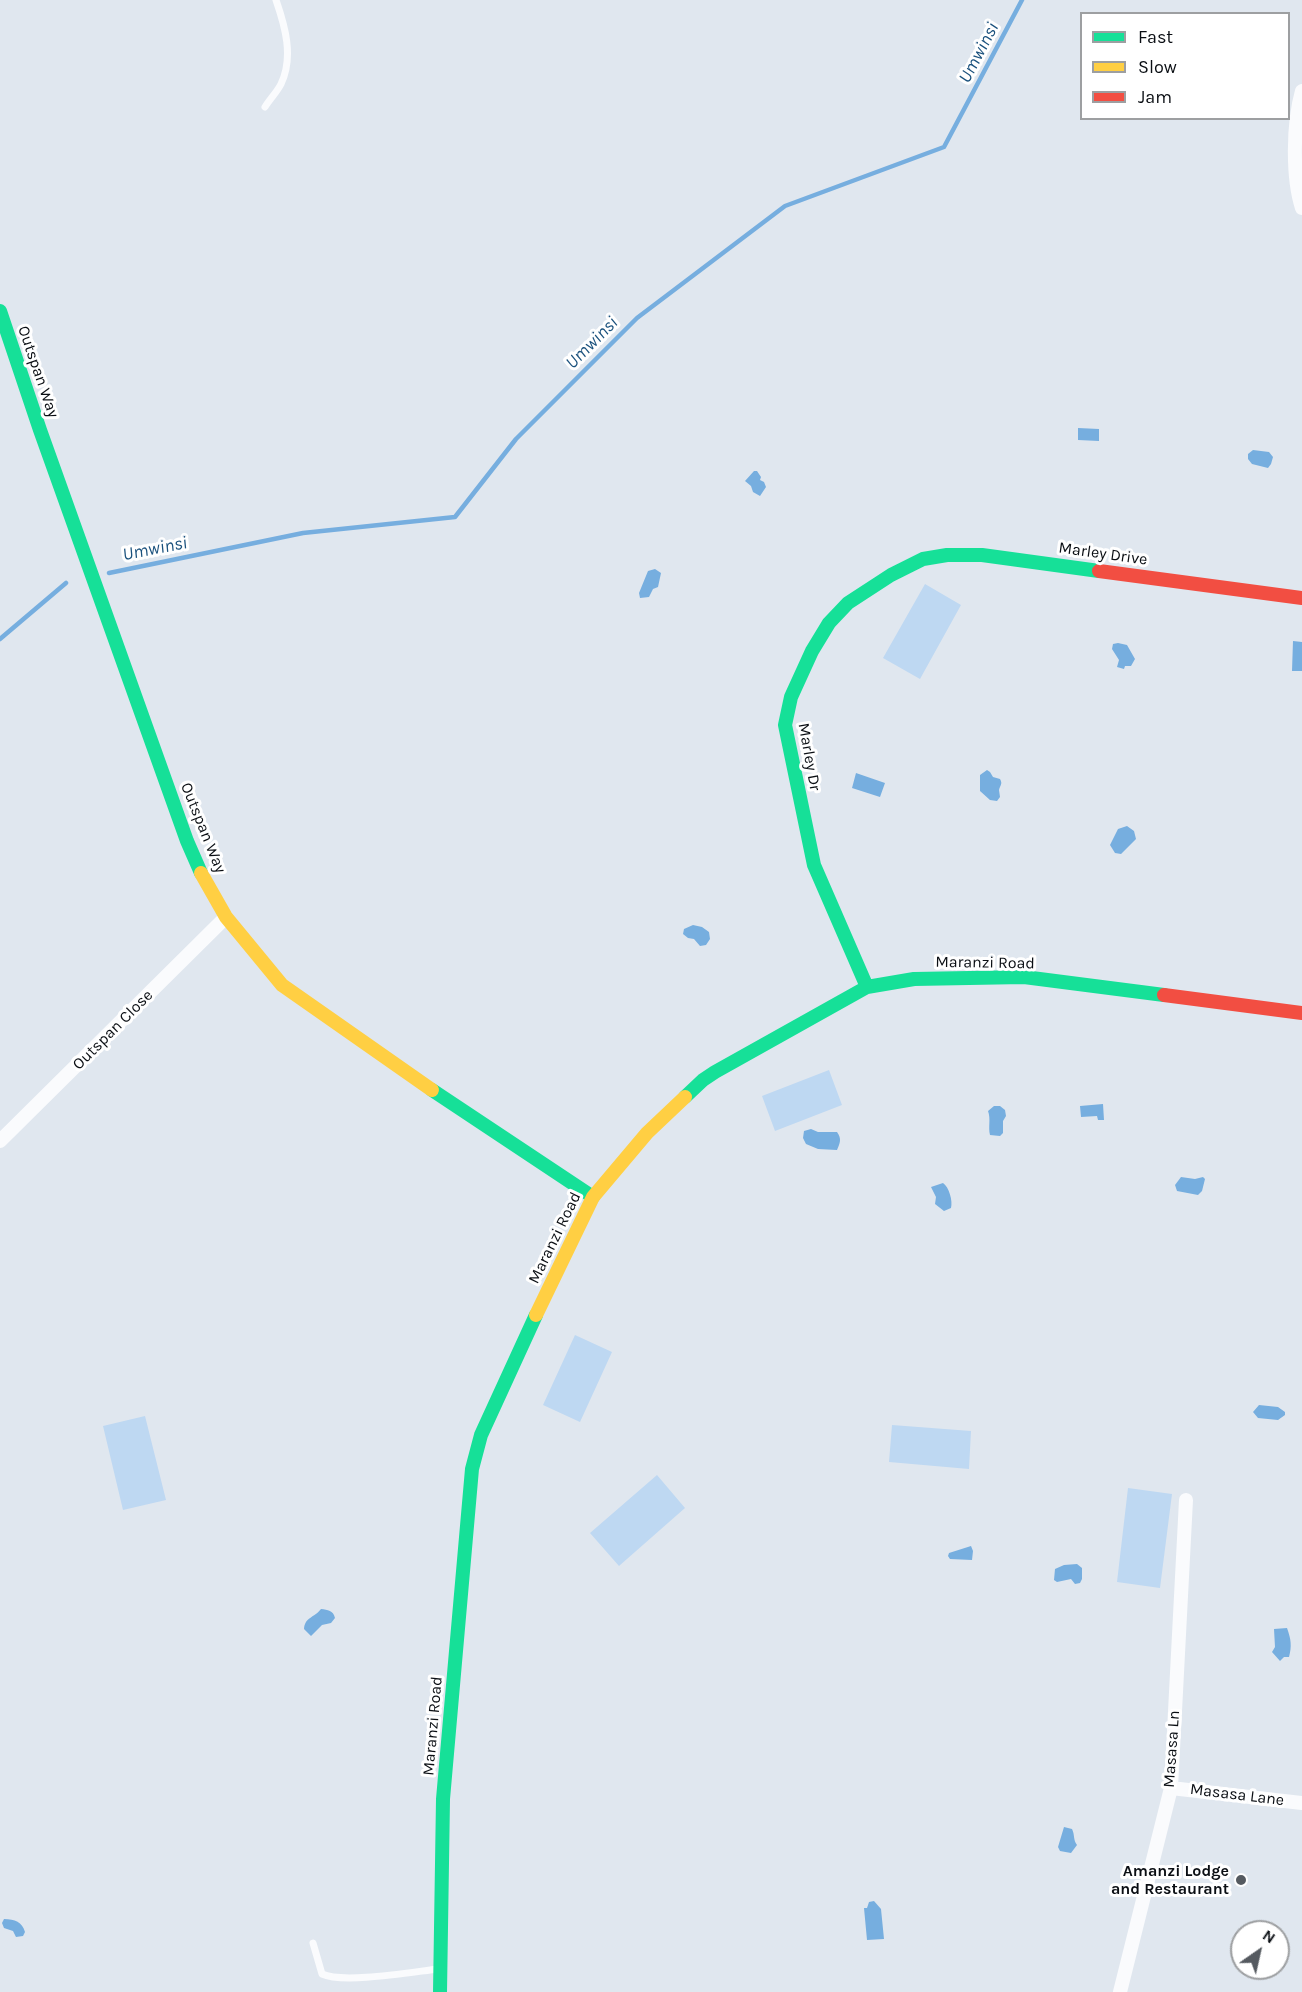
<!DOCTYPE html>
<html>
<head>
<meta charset="utf-8">
<style>
	body { margin:0 }
	#map { position:relative; width:1302px; height:1992px; overflow:hidden; background:#e0e7ef; font-family:Karla,sans-serif }
	canvas { display:block }
	.legend { position:absolute; left:1080px; top:12px; width:210px; height:108px; box-sizing:border-box; background:#fff; border:2px solid #9d9fa1; margin:0; padding:8px 10px; list-style:none; font-size:18px; color:#0a0e13 }
	.legend li { display:flex; align-items:center; gap:12px; height:30px }
	.legend b { width:30px; border:2px solid #9d9fa1 }
	.north { position:absolute; left:1230px; top:1920px; width:60px; height:60px; box-sizing:border-box; background:#fff; border:2px solid #9d9fa1; border-radius:50%; rotate:34deg; font-size:16px; font-weight:700; line-height:24px; text-align:center; color:#0a0e13 }
	.north::after { content:''; display:block; margin:auto; width:21px; height:27px; background:#555a60; clip-path:polygon(50% 0,100% 100%,50% 72%,0 100%) }
</style>
</head>
<body>
<div id="map">
<canvas width="1302" height="1992"></canvas>
<ul class="legend">
<li><b style="height:8px;background:#16e098"></b>Fast</li>
<li><b style="height:8px;background:#ffcf43"></b>Slow</li>
<li><b style="height:8px;background:#f24e42"></b>Jam</li>
</ul>
<div class="north">N</div>
</div>
<script>
const c = document.querySelector('canvas').getContext('2d');
c.lineJoin = 'round';
function paint(path, color) { c.fillStyle = color; c.fill(path, 'evenodd'); }
function trace(path, color, width, dash) { c.strokeStyle = color; c.lineWidth = width; c.lineCap = dash ? 'butt' : 'round'; c.setLineDash(dash || []); c.stroke(path); }
function write(font, color, halo, rows, align = 'center') {
  c.font = font + ' Karla,sans-serif'; c.lineWidth = 6; c.setLineDash([]); c.textBaseline = 'middle'; c.strokeStyle = halo; c.fillStyle = color; for (const [text, x, y, turn = 0] of rows) {
    c.save(); c.translate(x, y); c.rotate((+turn || 0) * Math.PI / 180); c.textAlign = isNaN(turn) ? turn : align; if (halo) c.strokeText(text, 0, 0); c.fillText(text, 0, 0); c.restore();
  }
}
paint(new Path2D(`
	M 925,584 L 961,605 L 920,679 L 883,658 Z
	M 829,1070 L 842,1105 L 775,1131 L 762,1096 Z
	M 575,1335 L 612,1352 L 580,1422 L 543,1405 Z
	M 145,1416 L 166,1500 L 123,1510 L 103,1426 Z
	M 892,1425 L 971,1431 L 969,1469 L 889,1462 Z
	M 657,1475 L 685,1508 L 619,1566 L 590,1533 Z
	M 1128,1488 L 1172,1494 L 1160,1588 L 1117,1582 Z`), '#bed8f2');
paint(new Path2D(`
	M 1078,428 L 1099,429 L 1099,441 L 1078,440 Z
	M 1253,450 L 1269,452 L 1273,457 L 1271,464 L 1268,468 L 1252,464 L 1248,459 L 1248,454 Z
	M 754,471 L 757,471 L 761,477 L 760,480 L 764,482 L 766,487 L 760,496 L 753,492 L 751,486 L 745,481 Z
	M 655,569 L 661,573 L 658,587 L 653,589 L 649,597 L 640,598 L 639,593 L 648,571 Z
	M 1293,641 L 1302,642 L 1302,671 L 1292,671 Z
	M 1118,643 L 1127,645 L 1135,659 L 1131,666 L 1125,666 L 1124,669 L 1117,667 L 1119,660 L 1112,649 L 1113,644 Z
	M 987,770 L 990,772 L 993,777 L 1000,779 C 1003,784 1000,785 999,790 L 1000,797 L 997,801 L 990,800 L 980,791 L 980,775 Z
	M 856,773 L 885,783 L 880,797 L 852,788 Z
	M 1127,826 L 1134,831 L 1136,839 L 1121,854 L 1115,853 L 1110,845 L 1118,829 Z
	M 693,925 L 702,927 L 709,932 L 710,939 L 706,945 L 700,946 L 694,939 L 688,938 L 683,934 L 684,929 Z
	M 1103,1104 L 1104,1120 L 1098,1120 L 1097,1116 L 1081,1117 L 1080,1106 Z
	M 994,1106 L 1000,1106 L 1005,1110 L 1006,1116 L 1003,1121 L 1003,1133 L 1000,1136 L 990,1135 C 988,1127 991,1119 988,1111 Z
	M 811,1129 L 818,1132 L 837,1132 C 842,1139 840,1143 837,1150 L 818,1149 L 806,1144 L 803,1138 L 804,1131 Z
	M 1181,1177 L 1195,1179 L 1203,1177 L 1205,1179 L 1202,1191 L 1198,1195 L 1177,1191 L 1175,1185 Z
	M 943,1183 C 949,1187 953,1201 951,1208 L 944,1211 L 935,1204 L 936,1197 L 931,1187 Z
	M 1259,1405 L 1278,1407 L 1285,1412 L 1285,1415 L 1278,1420 L 1258,1418 L 1253,1412 Z
	M 971,1546 L 973,1551 L 972,1560 L 950,1559 L 948,1556 L 949,1553 Z
	M 1077,1564 L 1082,1568 L 1082,1579 L 1080,1583 L 1075,1584 L 1071,1579 L 1057,1582 L 1054,1580 L 1055,1569 L 1064,1565 Z
	M 321,1609 C 328,1610 333,1610 335,1618 L 331,1623 L 322,1625 L 311,1636 L 304,1629 C 305,1617 314,1618 321,1609 Z
	M 1287,1628 C 1291,1639 1292,1646 1289,1657 L 1284,1657 L 1280,1661 L 1272,1652 L 1275,1647 L 1274,1629 Z
	M 1064,1827 L 1072,1829 C 1075,1835 1073,1840 1077,1845 L 1071,1853 L 1060,1851 L 1058,1847 Z
	M 874,1901 L 881,1909 L 884,1939 L 867,1940 L 864,1908 L 867,1908 L 869,1902 Z
	M 4,1919 C 15,1919 22,1922 25,1932 L 23,1936 L 16,1937 L 13,1931 L 4,1928 L 2,1923 Z`), '#76aedf');
trace(new Path2D(`
	M 109,573 L 303,533 L 455,517 L 516,439 L 637,318 L 785,206 L 944,147 L 1022,0
	M 0,639 L 66,583`), '#76aedf', 4.5);
trace(new Path2D(`
	M 265,107 C 270,99 277,92 281,84 C 294,57 285,26 276,0
	M 313,1943 L 322,1974 C 343,1984 412,1972 438,1969`), '#fafbfd', 7);
trace(new Path2D(`
	M 1302,91 C 1293,123 1292,177 1302,208
	M 0,1141 L 226,917
	M 1171,1788 L 1302,1803
	M 1120,1992 L 1171,1788 L 1186,1500`), '#fafbfd', 14);
trace(new Path2D(`
	M 0,311 L 40,430 L 187,841 L 201,873
	M 867,987 L 814,865 L 785,725 L 791,697 L 812,651 L 829,623 L 848,603 L 891,575 L 923,559 L 947,555 L 982,555 L 1099,571
	M 432,1090 L 593,1197
	M 685,1097 L 703,1080 L 715,1072 L 867,987 L 914,979 L 1024,977 L 1164,995
	M 440,1992 L 443,1799 L 472,1469 L 481,1435 L 536,1315`), '#16e098', 14);
trace(new Path2D(`
	M 201,873 L 226,917 L 282,985 L 432,1090
	M 536,1315 L 593,1197 L 647,1133 L 685,1097`), '#ffcf43', 14);
trace(new Path2D(`
	M 1099,571 L 1302,598
	M 1164,995 L 1302,1013`), '#f24e42', 14);
for (const [x, y, r, color] of [
	[1241,1880,6,"#555a60"]
]) { const dot = new Path2D(); dot.arc(x, y, r, 0, 2 * Math.PI); c.fillStyle = color; c.fill(dot); trace(dot, '#fff', 2); }
write('16px', '#0a0e13', '#fff', [
	["Outspan Way",38,372,71],
	["Marley Drive",1103,554,8],
	["Marley Dr",809,757,80],
	["Outspan Way",203,828,68],
	["Maranzi Road",985,963,1],
	["Outspan Close",113,1030,-45],
	["Maranzi Road",555,1238,-64],
	["Maranzi Road",433,1726,-85],
	["Masasa Ln",1172,1749,-86],
	["Masasa Lane",1237,1795,7]
]);
write('bold 16px', '#0a0e13', '#fff', [
	["Amanzi Lodge",1229,1871],
	["and Restaurant",1229,1889]
], 'right');
write('italic 18px', '#1a517d', '#fff', [
	["Umwinsi",979,53,-62],
	["Umwinsi",592,343,-45],
	["Umwinsi",155,549,-11]
]);
</script>
</body>
</html>
